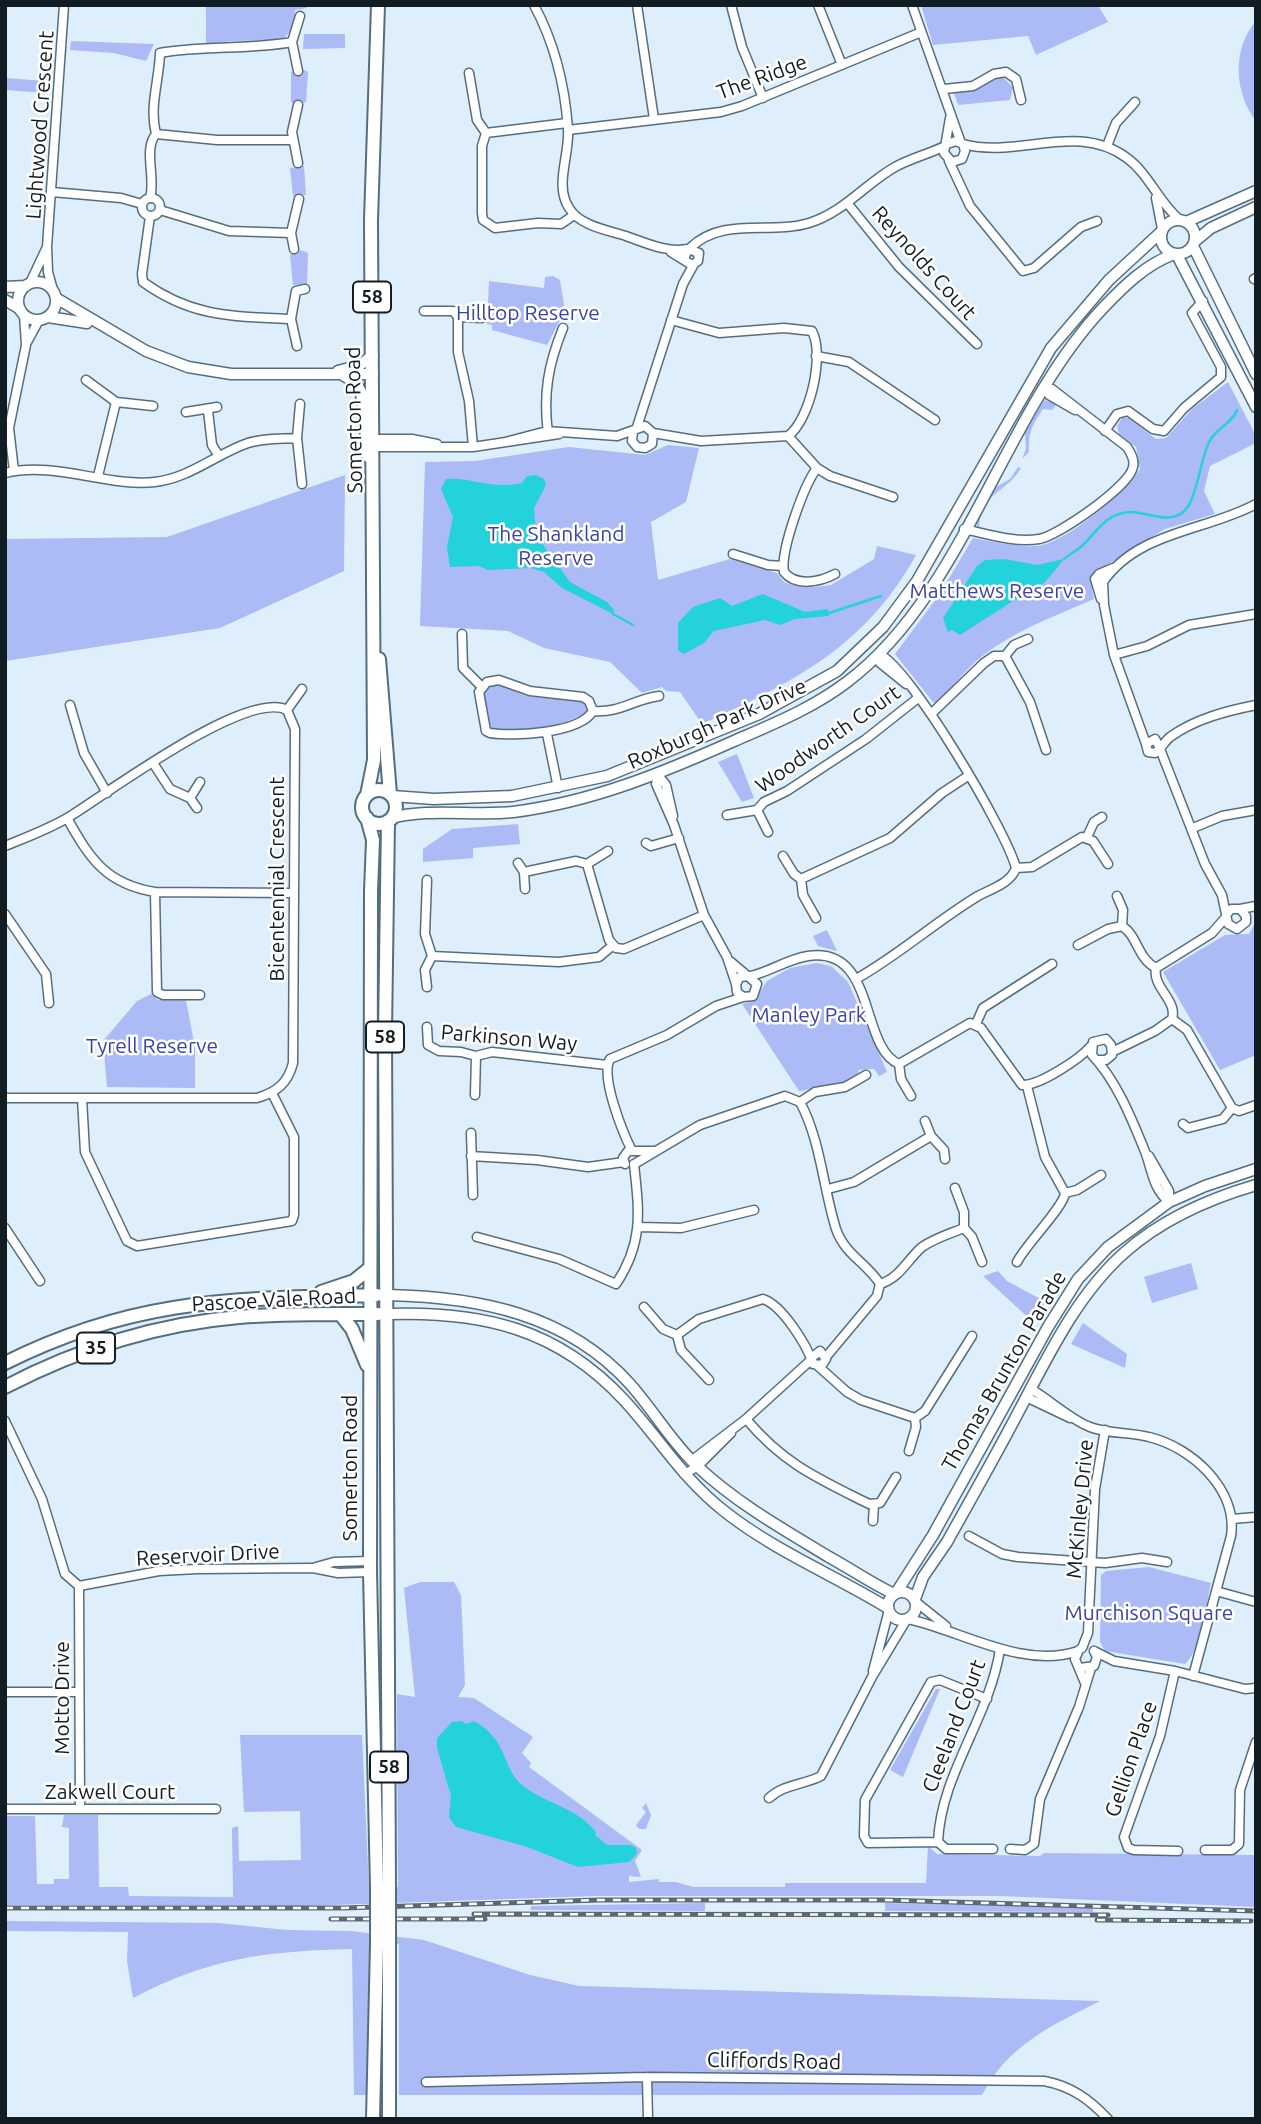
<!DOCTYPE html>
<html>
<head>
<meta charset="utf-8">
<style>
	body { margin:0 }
	#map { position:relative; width:1261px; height:2124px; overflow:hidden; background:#deeffb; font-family:Ubuntu,sans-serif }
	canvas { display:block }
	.frame { position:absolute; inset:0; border:7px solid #111c23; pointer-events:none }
</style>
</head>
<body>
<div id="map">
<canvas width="1261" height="2124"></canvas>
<div class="frame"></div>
</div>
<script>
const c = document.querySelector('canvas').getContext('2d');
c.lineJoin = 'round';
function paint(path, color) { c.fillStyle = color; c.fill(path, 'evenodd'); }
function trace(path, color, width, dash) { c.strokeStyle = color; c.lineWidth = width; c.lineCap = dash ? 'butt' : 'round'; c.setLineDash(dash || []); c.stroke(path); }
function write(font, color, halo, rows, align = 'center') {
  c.font = font + ' Ubuntu,sans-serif'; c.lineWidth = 5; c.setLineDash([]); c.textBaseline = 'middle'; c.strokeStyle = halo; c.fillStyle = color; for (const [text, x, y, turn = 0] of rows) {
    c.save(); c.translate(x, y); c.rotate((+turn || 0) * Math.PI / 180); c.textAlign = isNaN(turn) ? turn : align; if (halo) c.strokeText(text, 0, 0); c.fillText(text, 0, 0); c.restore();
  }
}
paint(new Path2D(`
	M 206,5 L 307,5 L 307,8 L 295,10 L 294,28 L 282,40 L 231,41 L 206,45 Z
	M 921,5 L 1098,5 L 1108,22 L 1036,55 L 1028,36 L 933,45 Z
	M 1256,21 L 1256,121 C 1234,93 1232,48 1256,21 Z
	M 304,34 L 345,34 L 345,48 L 303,49 Z
	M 71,41 L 154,44 L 146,61 L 114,53 L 70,50 Z
	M 304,70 L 308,72 L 306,102 L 298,105 L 291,102 L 291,72 Z
	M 1002,76 L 1013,87 L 1010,100 L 958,105 L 954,93 C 973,90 985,78 1002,76 Z
	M 5,78 L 46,81 L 46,93 L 5,90 Z
	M 304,166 L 306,195 L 293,196 L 290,168 Z
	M 300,250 L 308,253 L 307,285 L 293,285 L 290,255 Z
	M 553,276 L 560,280 L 565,311 L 547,345 L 492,330 L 492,325 L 487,324 L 489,281 L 544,288 L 545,277 Z
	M 1228,382 L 1256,436 L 1256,443 L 1210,466 L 1204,491 L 1215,514 L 1165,529 L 1097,571 L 1091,583 L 1094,599 C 1053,617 1008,633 974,663 C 961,675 950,690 937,703 L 933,702 L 895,654 L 939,595 L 973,538 C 994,542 1016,547 1037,546 C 1064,544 1126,492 1140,469 L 1136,447 L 1119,434 L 1117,426 L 1122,418 L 1129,418 L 1156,439 L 1166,438 L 1192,409 Z
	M 1044,400 L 1057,404 L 1052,410 L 1043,409 C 1032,425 1028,433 1029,452 L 1022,459 L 1026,449 L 1025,433 Z
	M 668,445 L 699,448 L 686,502 L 651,522 L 658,580 L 730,559 L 777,573 L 784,582 L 792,585 L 816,587 L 831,585 L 874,559 L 877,546 L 916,555 C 865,647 794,682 702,724 L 680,692 L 666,691 L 662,687 L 642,693 L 610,662 L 544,648 L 508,631 L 420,626 L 425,462 L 475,461 L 569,447 L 645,455 Z
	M 1018,467 L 1021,468 C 1006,494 981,491 979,528 L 975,523 L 992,489 L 1010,479 Z
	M 345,475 L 344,571 L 220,628 L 5,661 L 5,539 L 167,537 Z
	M 500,685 L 526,696 L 581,701 L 589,709 L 585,714 L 544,730 L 494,730 L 485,720 L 483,692 L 488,686 Z
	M 737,754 L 754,798 L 742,802 L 718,762 Z
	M 518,824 L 520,844 L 473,848 L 473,858 L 423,862 L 423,849 L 452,829 Z
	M 1256,921 L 1256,1055 L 1220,1070 L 1163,972 L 1225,935 L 1249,934 Z
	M 827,930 L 837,951 L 818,946 L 813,936 Z
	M 816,963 L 831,966 L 848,982 L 887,1072 L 879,1076 L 874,1069 L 859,1070 L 856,1078 L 843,1084 L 799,1091 L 742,1004 L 754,1001 L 767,981 L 790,968 Z
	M 151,994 L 158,1000 L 186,1000 L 195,1048 L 195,1088 L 107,1087 L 103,1041 L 137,1001 Z
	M 1191,1263 L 1198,1289 L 1152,1303 L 1144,1277 Z
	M 998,1271 L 1007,1281 L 1046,1302 L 1034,1323 L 983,1276 Z
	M 1083,1323 L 1127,1354 L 1125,1368 L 1071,1344 Z
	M 1149,1567 L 1211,1583 C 1205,1607 1203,1647 1185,1664 L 1105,1651 L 1100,1642 L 1101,1575 L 1106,1571 Z
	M 420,1582 L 454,1582 L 461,1595 L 465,1685 L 458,1697 L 474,1698 L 533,1737 L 522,1753 L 531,1763 L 529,1767 L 642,1850 L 635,1861 L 641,1877 L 629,1876 L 629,1882 L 659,1879 L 659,1882 L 676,1882 L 693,1887 L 785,1887 L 785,1883 L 926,1883 L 928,1846 L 937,1854 L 1040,1856 L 1044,1853 L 1256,1855 L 1256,1907 L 1000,1896 L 596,1896 L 304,1906 L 5,1905 L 5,1816 L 35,1816 L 37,1884 L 54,1884 L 54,1879 L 69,1879 L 69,1828 L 62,1827 L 64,1815 L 98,1815 L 99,1887 L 128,1887 L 129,1896 L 233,1897 L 232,1828 L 238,1826 L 239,1861 L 301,1860 L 300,1811 L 244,1812 L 240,1735 L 362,1735 L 369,1888 L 398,1887 L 397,1694 L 415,1697 L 404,1588 Z
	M 936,1689 L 940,1689 L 903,1777 L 890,1770 Z
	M 646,1803 L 651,1815 L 646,1829 L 639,1829 L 636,1825 L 646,1812 L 642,1808 Z
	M 705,1903 L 705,1911 L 531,1910 L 531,1906 Z
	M 885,1903 L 1093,1907 L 1093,1912 L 885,1911 Z
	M 5,1921 L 219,1923 L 287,1930 L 351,1931 L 424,1940 L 530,1975 L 579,1986 L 1100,2001 C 1052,2025 1007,2046 982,2095 L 399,2095 L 399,1944 L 370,1945 L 367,2095 L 354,2095 L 352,1949 C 267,1951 209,1958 133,1998 L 127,1961 L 128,1932 L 5,1931 Z`), '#acbaf5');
paint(new Path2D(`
	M 536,475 L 544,479 L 546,485 L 534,508 L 536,535 L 570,582 L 607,602 L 614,610 L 613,614 L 562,588 L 544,572 L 531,568 L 488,570 L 479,566 L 450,567 L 447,547 L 453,517 L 441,489 L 446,479 C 473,477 489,490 522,483 L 527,476 Z
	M 1004,559 L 1037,565 L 1064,559 C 1053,572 1039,594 1021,596 L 960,635 L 952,630 L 948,632 L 943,618 L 977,566 L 985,560 Z
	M 763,594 L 805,612 L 828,609 L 829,616 L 795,619 L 780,625 L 765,620 L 714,631 L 704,643 L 684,654 L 678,650 L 678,623 L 693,607 L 720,598 L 732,606 Z
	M 462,1721 L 466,1724 L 474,1721 C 509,1740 501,1768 523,1786 C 548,1805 576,1807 596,1832 L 595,1835 L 607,1845 L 631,1845 L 636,1848 L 637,1854 L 629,1862 L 578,1867 L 524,1846 L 456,1827 L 449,1817 L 451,1796 L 437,1748 L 437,1738 L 452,1722 Z`), '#24d2dc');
trace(new Path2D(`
	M 1064,559 C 1070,554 1076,551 1082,546 C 1097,532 1105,514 1129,512 C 1148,511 1175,529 1189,505 C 1199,486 1200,462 1209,442 C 1216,428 1231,425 1237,410
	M 829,613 L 881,596
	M 613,614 L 633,625`), '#24d2dc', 2.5);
const minor = new Path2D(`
	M 534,5 C 554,42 565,87 568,129 C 570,155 554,185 569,208 C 580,226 607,230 626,236 C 646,243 667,253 688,249
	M 637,5 L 654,119
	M 731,5 L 742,47 L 763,98
	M 818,5 L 842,65
	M 912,5 L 961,143
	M 298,71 L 292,42 L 300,16
	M 469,73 L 477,120 L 486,133
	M 944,89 L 973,86 L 994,74 L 1006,72 L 1016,79 L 1021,100
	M 567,123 L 486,133 L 482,146 L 482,213 L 483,220 L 495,228 L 538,223 L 561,224 L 574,215
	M 568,130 L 721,112 L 742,106 L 919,33
	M 156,134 C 149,106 159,82 160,53 C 203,45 249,50 292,42
	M 947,144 L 956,141 L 963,144 L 965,151 L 962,159 L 952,162 L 944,153 L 950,118
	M 963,144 C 1018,159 1077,121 1127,158 C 1149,174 1159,203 1180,220
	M 1107,146 L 1116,123 L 1135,102
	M 949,161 L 970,206 L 1023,271 L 1034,268 L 1081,227 L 1097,221
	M 298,163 L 292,132 L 298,105
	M 52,192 L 121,198 L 142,204
	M142 207a9 9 0 1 1 18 0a9 9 0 1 1-18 0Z
	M 150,198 C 156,178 143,149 156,134 L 217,140 L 292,140
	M 1156,198 L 1162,229
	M 848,204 L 899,267 L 977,344
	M 160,210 L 229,231 L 291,233
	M 150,216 L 142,274 L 143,282 C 193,318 233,316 291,319
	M 690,248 C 723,216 769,235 809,223 C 843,213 865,184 895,167 C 911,158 929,154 945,146
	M 294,249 L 291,233 L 299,199
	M 671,252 L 692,265 L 698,261 L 699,253 L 688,249 L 684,259
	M 1254,279 L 1256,278
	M 30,283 L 46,249
	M 53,290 L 48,272 L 47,247 L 64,5
	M 424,311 L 453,311 L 458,317 L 458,352 L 469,401 L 473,447
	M 458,317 L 482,318
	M 27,342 L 39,320
	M 297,346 L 291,319 L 296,291 L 305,289
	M 816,356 L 849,362 L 935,420
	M 86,380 L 116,402 L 153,406
	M 1045,388 L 1049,395 L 1075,410
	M 300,404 L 297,438 L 302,484
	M 208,411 L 212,445 L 219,456
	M 186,412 L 217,407
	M 637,427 L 683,284 L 694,264
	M 1105,431 L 1117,414 L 1128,411 L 1153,429 L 1164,431 L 1184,408 L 1221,377 L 1221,367 L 1192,313 L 1203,301
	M 653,433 L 701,441 L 788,436 C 810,420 825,355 812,331 L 784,328 L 719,333 L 671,320
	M 548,434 C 543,394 548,365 563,328
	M 788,436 L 817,468 L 830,476 L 893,497
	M 374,439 L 412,439 L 437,444
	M 505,442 L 547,431 L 617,436 L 645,426 L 653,433 L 652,444 L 645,448 L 637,447 L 632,441 L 633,432
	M 374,447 L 473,447 L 559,434
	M 817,468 C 804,485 780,551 784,572 C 796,587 820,582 835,574
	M 14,471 L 9,428 L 26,345 L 24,315
	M 5,473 C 56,461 106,487 155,482 C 190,478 216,454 248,443 C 263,438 281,439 297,438
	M 98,476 L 116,402
	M 964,529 C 988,534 1015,543 1039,539 C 1058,536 1130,486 1133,467 C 1135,460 1131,453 1127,447 L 1052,389 L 1045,388
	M 733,554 L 768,565 L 783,566
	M 1101,599 L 1095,579 L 1099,574 L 1113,568
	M 462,634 L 463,668 L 481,686
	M 879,654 L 880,663 L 906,684
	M 1114,655 L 1147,646 L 1189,625 L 1256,614
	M 1005,656 L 1014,645 L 1028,639
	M 499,680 L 530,691 L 583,697 L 589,701 L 593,711 C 580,733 515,737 490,733 L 486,731 L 479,692 L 487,682 Z
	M 70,705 L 84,753 L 107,793
	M 287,710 L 302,689
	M 593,711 C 621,713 634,699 659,696
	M 931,714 L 984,663 L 994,656 L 1005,656 L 1030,702 L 1046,750
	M 547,734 L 558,788
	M 1146,744 L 1114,655 L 1104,605 L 1103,582 C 1138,531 1207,531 1256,504
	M 1160,748 L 1155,739 L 1146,744 L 1148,752 L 1155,753 C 1161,749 1164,742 1170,737 C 1195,719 1226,711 1256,705
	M 1160,749 L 1205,864 L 1222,895 L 1228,924 L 1237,929 L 1246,922 L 1246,916 L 1240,909 L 1231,909 L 1227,914
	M 153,763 L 170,789 L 190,798
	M 658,775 L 656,784 L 674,825 L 704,915 L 727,957 L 736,984
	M 658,775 L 666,785 L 673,816
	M 197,808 L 190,798 L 200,782
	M 757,810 L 768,832
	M 727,815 L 757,810 L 764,802 L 787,791 L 866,739 L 918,698
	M 67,818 C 90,859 106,884 155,892 L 294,893
	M 1193,828 L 1222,816 L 1256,810
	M 1087,837 L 1094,822 L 1102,817
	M 646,843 L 651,846 L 679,838
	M 5,846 C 27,837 49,829 69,817 C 108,793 247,689 287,710 L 295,729 L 293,1063 C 288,1083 277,1092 257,1098 L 5,1098
	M 783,856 L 794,874 L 801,879 L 803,895 L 816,918
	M 518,863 L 524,872 L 525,889
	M 587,864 L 608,851
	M 1016,868 L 1032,867 L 1082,837 L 1093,841 L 1108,864
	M 524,872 L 576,861 L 587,864 L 609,940 L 616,948 L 624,949 L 704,915
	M 801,879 L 890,838 L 942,793 L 968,776
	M 155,892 L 157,992 L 163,995 L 200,995
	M 1117,896 L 1123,910 L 1122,926
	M 1240,909 L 1256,906
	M 5,914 L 46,974 L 49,1003
	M 1078,945 L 1108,929 L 1122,926 C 1138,936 1137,958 1156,968
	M 432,956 L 559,962 L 599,957 L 612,946
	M 731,962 L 757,984 L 753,996 L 743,997 L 737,992 L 736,984 L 740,977 L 750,976
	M 751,976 C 771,971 788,959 808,956 C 877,946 859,1047 899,1064 L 970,1023 L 981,1028 L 1022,1085 C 1039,1086 1080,1059 1091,1046
	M 856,979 C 899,955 935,922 978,896 C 991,889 1011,883 1016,868 C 1007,832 909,666 879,654
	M 427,987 L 425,970 L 432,956 L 425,934 L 427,880
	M 1172,1019 L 1187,1030 L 1232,1108 L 1239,1111 L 1256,1105
	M 976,1024 L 983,1008 L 1052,964
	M 427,1027 L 428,1045 L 439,1051 L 461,1052 L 476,1056 L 492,1052 L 607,1065
	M 1112,1052 L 1155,1031 L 1172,1019 C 1178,1000 1152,988 1156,968 L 1212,933 L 1226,917
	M 1098,1060 L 1106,1060 L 1112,1055 L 1111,1045 L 1106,1039 L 1093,1042 L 1092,1055 C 1116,1080 1131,1117 1144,1149 C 1152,1168 1152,1188 1169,1202
	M 899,1064 L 901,1079 L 911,1096
	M 475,1095 L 476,1056
	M 82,1098 L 85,1152 L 127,1241 L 137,1246 L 292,1221 L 294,1215 L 294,1137 L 272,1093
	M 800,1102 L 815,1092 L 845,1087 L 866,1075
	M 925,1121 L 931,1136 L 944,1150 L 945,1159
	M 1183,1124 L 1188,1128 L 1223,1119 L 1232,1108
	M 471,1133 L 473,1195
	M 632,1151 C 623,1133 600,1077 610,1059 L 667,1035 L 716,1006 L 743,997
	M 471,1156 L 537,1160 L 588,1167 L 624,1162
	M 1149,1156 L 1169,1191 L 1169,1202
	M 636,1163 L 700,1125 L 785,1096 L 800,1102 C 821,1141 823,1188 836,1229 C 845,1255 867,1263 880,1284 L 877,1296 L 826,1357
	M 625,1164 L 623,1158 L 628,1151 L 654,1151
	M 955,1188 L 964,1212 L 964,1228
	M 828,1189 L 854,1182 L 931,1136
	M 1065,1193 L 1077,1190 L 1101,1175
	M 639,1227 L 681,1228 L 754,1210
	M 5,1228 L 40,1281
	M 964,1228 L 972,1237 L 982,1262
	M 477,1237 L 559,1259 L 616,1284 C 644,1242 639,1211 634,1164
	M 1017,1262 C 1026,1244 1064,1207 1065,1193 L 1045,1157 L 1027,1086
	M 880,1284 C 900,1278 907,1260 922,1247 C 935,1238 949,1234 964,1228
	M 644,1307 L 663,1329 L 677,1335
	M 677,1335 L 699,1319 L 763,1299 C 782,1305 807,1345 813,1364 L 822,1365 L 826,1359 L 820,1351 L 811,1358
	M 677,1335 L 681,1350 L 709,1380
	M 818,1366 L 847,1392 L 861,1400 L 915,1418 L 925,1411 L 972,1336
	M 1031,1389 C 1050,1400 1071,1420 1090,1427 C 1108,1434 1130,1432 1149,1437 C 1191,1447 1238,1489 1231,1536 L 1193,1676
	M 1026,1397 L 1070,1418
	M 746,1419 C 784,1464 817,1478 869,1504 L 880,1503 L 896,1477
	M 5,1421 L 42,1499 L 65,1574 L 79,1586 L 159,1571 L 197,1569 L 313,1568 L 338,1573 L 370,1572
	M 909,1451 L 916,1427 L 915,1418
	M 691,1461 L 746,1419 L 812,1359
	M 684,1474 L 697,1467 L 731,1433
	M 1232,1519 L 1256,1517
	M 873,1521 L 874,1505
	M 969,1536 L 1002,1554 L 1018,1557 L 1105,1563 L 1142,1558 L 1167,1562
	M 316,1567 L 334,1562 L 370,1561
	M 79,1586 L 80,1809
	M 1216,1591 L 1256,1602
	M 916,1602 L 946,1626
	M 908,1619 C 960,1630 1023,1670 1078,1651
	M 1082,1648 L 1088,1633 L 1095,1489 L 1105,1430
	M 1079,1650 L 1075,1659 L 1085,1683
	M 1094,1651 L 1114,1661 L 1175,1671 L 1245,1689 L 1256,1688
	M 1080,1668 L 1094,1666 L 1097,1657 L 1094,1651
	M 873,1671 L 889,1610
	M 1175,1671 L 1160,1736 L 1124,1837 L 1128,1848 L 1134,1850 L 1178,1851
	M 5,1692 L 79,1692
	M 769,1798 C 784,1784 804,1785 821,1776 L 872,1677 L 907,1619
	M 5,1809 L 216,1809
	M 938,1842 L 868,1843 L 864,1836 L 865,1800 L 931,1682 L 940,1680 L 987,1699
	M 993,1849 L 946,1849 L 938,1842 C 941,1773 990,1717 1000,1649
	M 1010,1849 L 1025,1850 L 1034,1844 L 1040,1799 L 1079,1707 L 1091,1668
	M 1205,1850 L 1232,1850 L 1239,1844 L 1240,1790 L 1256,1742
	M 647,2077 L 648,2119
	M 426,2082 L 647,2077 L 1044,2081 C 1071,2086 1089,2099 1108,2119`);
const tertiary = new Path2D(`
	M1161 237a17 17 0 1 1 34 0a17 17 0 1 1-34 0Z
	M 1186,222 L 1256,191
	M 1194,242 L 1211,228 L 1256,207
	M 1193,246 L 1256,374
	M 1177,255 L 1256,407
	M18 301a19 19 0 1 1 38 0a19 19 0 1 1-38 0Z
	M 5,287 L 26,286
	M 56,298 L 146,351 L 188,367 L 231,374 L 373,374
	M 5,300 L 20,309
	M 48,317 L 87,323
	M 338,371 L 360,365 L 373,355
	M 344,376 L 356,383 L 361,392 L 368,457
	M 392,796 L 434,799 L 512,796 L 607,776 L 759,714 L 837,671 L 883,627 L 917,581 L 1051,348 L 1109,280 L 1161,232
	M 392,818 C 425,808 476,816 513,812 C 592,802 662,773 734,741 C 773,724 813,708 847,682 C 965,593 1002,415 1103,308 C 1124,286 1145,265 1174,254
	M 388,1295 C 479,1297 567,1314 630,1384 C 654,1411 672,1443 698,1467 C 738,1504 783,1529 829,1557 C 851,1569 871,1583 894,1594
	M 389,1314 C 483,1311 558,1329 624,1400 C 659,1438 682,1478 724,1511 C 773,1550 834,1575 888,1608
	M888 1606a14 14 0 1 1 28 0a14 14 0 1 1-28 0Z
	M 896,1593 L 933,1535 L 1048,1327 L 1078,1279 L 1108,1247 L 1169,1202 L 1205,1186 L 1256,1169
	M 915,1599 L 923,1577 L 947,1542 C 971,1499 996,1455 1019,1411 C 1048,1356 1077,1295 1124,1253 C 1162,1219 1208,1199 1256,1185`);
const primary = new Path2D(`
	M 379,659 L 390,794
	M362 807a17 17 0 1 1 34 0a17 17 0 1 1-34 0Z
	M 367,795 L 374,760 L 371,220 L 378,5
	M 367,818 L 373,840 L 371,891 L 370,1572 L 377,1888
	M 388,821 L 385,1033 L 389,1888
	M 321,1292 L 354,1281 L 370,1268
	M 341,1315 L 352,1329 L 367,1365
	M 5,1363 C 136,1297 236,1299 377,1295
	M 5,1387 C 78,1349 157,1324 239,1317 C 285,1313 332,1314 378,1314
	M 389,1944 L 389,2119
	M 373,2119 L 377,1944`);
trace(minor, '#546e80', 11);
trace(tertiary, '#546e80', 13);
trace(primary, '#546e80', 16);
trace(minor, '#fff', 8);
trace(tertiary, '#fff', 10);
trace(primary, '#fff', 12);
const rail = new Path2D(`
	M 5,1908 L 344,1908 L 600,1900 L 883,1900 L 1256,1911
	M 474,1914 L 1108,1915
	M 331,1919 L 485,1919
	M 1097,1920 L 1251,1921`);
trace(rail, '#5c6972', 5);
trace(rail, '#fff', 2.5, [8]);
const primaryBridge = new Path2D(`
	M 377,1888 L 377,1944
	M 389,1888 L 389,1944`);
trace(primaryBridge, '#546e80', 16, []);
trace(primaryBridge, '#fff', 12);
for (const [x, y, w] of [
	[372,297,38],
	[385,1037,38],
	[96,1348,38],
	[389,1767,38]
]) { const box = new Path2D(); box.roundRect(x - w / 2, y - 15.5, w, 31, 5); c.fillStyle = '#fff'; c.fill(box); trace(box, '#111c23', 2); }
write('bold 19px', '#111c23', null, [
	["58",372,297],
	["58",385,1037],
	["35",96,1348],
	["58",389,1767]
]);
write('21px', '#111c23', '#fff', [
	["The Ridge",762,77,-20],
	["Lightwood Crescent",40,125,-86],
	["Reynolds Court",924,263,48],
	["Somerton Road",354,420,-91],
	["Roxburgh Park Drive",717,724,-24],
	["Woodworth Court",828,739,-35],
	["Bicentennial Crescent",277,879,-90],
	["Parkinson Way",509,1038,5],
	["Pascoe Vale Road",274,1300,-3],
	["Thomas Brunton Parade",1004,1371,-60],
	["Somerton Road",350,1468,-90],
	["McKinley Drive",1080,1509,-85],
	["Reservoir Drive",208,1555,-3],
	["Motto Drive",62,1698,-90],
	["Cleeland Court",954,1726,-69],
	["Gellion Place",1131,1759,-71],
	["Zakwell Court",110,1792],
	["Cliffords Road",774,2061,1]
]);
write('21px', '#3b42a6', '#fff', [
	["Hilltop Reserve",528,313],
	["The Shankland",556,534],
	["Reserve",556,558],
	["Matthews Reserve",997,591],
	["Manley Park",809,1015],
	["Tyrell Reserve",152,1046],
	["Murchison Square",1149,1613]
]);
</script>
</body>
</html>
